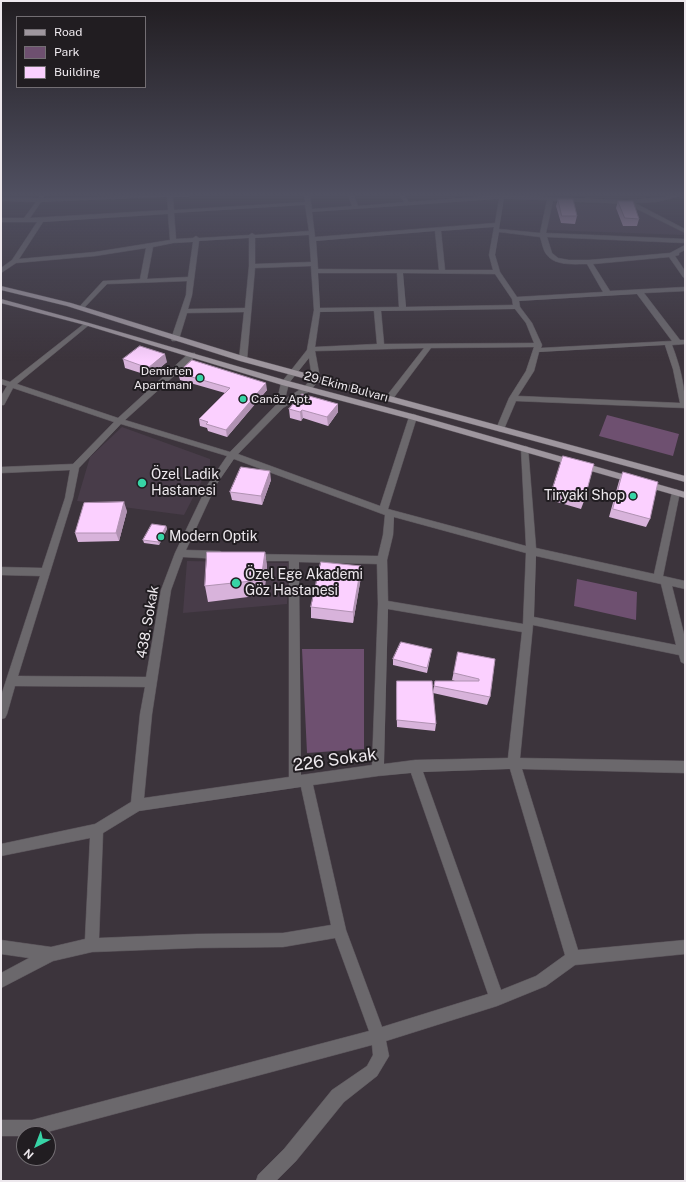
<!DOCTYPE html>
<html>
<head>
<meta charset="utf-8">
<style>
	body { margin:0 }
	#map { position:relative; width:686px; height:1182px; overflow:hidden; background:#3c343c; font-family:"Public Sans",sans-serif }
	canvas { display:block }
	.frame { position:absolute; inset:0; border:2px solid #ede8ed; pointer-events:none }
	.legend { position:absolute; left:16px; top:16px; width:130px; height:72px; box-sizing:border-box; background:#211d21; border:1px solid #736e73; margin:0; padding:5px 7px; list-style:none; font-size:12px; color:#ede8ed }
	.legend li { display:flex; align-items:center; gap:8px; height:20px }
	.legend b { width:20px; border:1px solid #736e73 }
	.north { position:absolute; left:16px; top:1126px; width:40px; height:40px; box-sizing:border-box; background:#211d21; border:1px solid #736e73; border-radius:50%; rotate:222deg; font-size:11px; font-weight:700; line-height:16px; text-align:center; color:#ede8ed }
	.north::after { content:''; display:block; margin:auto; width:14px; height:18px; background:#37d4a6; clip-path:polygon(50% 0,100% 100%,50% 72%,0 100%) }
</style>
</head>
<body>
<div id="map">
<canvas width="686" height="1182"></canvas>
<div class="frame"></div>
<ul class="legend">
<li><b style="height:5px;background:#9e969e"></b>Road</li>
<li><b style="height:11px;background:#6e5070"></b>Park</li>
<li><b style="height:11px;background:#fbd0ff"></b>Building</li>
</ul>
<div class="north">N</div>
</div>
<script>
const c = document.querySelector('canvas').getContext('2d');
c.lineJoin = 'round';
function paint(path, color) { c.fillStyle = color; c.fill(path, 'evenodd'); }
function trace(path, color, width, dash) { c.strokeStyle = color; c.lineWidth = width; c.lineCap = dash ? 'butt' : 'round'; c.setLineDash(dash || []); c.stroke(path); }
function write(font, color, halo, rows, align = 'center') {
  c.font = font + ' "Public Sans",sans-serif'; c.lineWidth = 4; c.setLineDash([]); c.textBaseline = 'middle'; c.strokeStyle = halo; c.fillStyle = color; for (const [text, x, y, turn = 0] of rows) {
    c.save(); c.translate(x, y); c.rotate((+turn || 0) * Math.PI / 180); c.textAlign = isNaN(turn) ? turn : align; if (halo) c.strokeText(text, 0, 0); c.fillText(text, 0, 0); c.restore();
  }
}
paint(new Path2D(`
	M 553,203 L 628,204 L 685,233 L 685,235 L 548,230 L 545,229 Z
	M 122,427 L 210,459 L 210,465 L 184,515 L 77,501 L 90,457 Z
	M 187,561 L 288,563 L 287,604 L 183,613 Z`), '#483c49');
paint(new Path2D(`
	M 607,415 L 679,434 L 673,456 L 599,436 Z
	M 577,579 L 637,592 L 636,620 L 574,606 Z
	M 302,649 L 364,649 L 364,749 L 307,753 Z`), '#6e5070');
const minor = new Path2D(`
	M 40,195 L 44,195 L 43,198 L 191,195 L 188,197 L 173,197 L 174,210 L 305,202 L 304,195 L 310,195 L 312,209 L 352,206 L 348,195 L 354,195 L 358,206 L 404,202 L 399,195 L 405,195 L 409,202 L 498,195 L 627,200 L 685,195 L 657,202 L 635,203 L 685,229 L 685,233 L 627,204 L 553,201 L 546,233 L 685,239 L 685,243 L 547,237 L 552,253 L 558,258 L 569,260 L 589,260 L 670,253 L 685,245 L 685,250 L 679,253 L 679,255 L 675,256 L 685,271 L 685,278 L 683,277 L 669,257 L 593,264 L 610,291 L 685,287 L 685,291 L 644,293 L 680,340 L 685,340 L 685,344 L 672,345 C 680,366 685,385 685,408 L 516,401 L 504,429 L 500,432 L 496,429 L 509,398 L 526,371 L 534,347 L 431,348 L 392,400 L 389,400 L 385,398 L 424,348 L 315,351 L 320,378 L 319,380 L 310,391 L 283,408 L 238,454 L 380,506 L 409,417 L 413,414 L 416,415 L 417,417 L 388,509 L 526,546 L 521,449 L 525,446 L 528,447 L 536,548 L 654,574 L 672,492 L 676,489 L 680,492 L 663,576 L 685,581 L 685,589 L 672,586 L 685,638 L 685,664 L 681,662 L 679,655 L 533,625 L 520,758 L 685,761 L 685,773 L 522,769 L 578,950 L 685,940 L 685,954 L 575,965 L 546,986 L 497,1006 L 386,1041 L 389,1056 L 377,1076 L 344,1102 L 296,1161 L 276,1181 L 256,1181 L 258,1175 L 284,1149 L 332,1090 L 367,1066 L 373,1055 L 372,1045 L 40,1134 L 24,1134 L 24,1136 L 1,1136 L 1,1120 L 32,1120 L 369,1031 L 335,938 L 283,947 L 196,948 L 92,952 L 53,961 L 1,988 L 1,973 L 29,958 L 1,954 L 1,940 L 51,947 L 85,939 L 90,838 L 1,856 L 1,844 L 95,824 L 131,802 L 140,714 L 145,687 L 15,686 L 7,714 L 5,718 L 1,719 L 1,696 L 40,576 L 1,575 L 1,567 L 42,568 L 65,498 L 70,470 L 1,473 L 1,467 L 73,464 L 114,422 L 13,388 L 4,405 L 1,405 L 1,396 L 7,386 L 1,384 L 1,379 L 10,382 L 85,323 L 89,323 L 89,325 L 17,384 L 118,418 L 189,353 L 195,353 L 195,357 L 125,420 L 230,452 L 276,405 L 281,383 L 307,350 L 314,310 L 311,266 L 255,268 L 247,359 L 243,361 L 239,359 L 244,312 L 187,313 L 179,339 L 175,341 L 172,341 L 171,339 L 186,295 L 187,281 L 107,284 L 83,309 L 79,309 L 79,307 L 103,281 L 140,279 L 146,248 L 95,256 L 16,263 L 1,273 L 1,268 L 12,260 L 37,222 L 1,222 L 1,218 L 24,218 L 36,202 L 1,201 L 1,197 L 38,198 ZM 167,197 L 168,210 L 30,218 L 41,202 ZM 499,199 L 495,223 L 315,237 L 312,212 ZM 504,199 L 547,200 L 540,233 L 499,229 ZM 305,205 L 309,231 L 255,235 L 252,233 L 249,235 L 199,238 L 196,236 L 193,238 L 176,239 L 174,213 ZM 168,214 L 170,240 L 95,252 L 19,259 L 43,222 ZM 494,227 L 489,255 L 493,270 L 445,270 L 441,231 ZM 435,231 L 439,270 L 318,269 L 316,241 ZM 499,232 L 540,237 C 542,242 543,251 547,255 C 555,266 575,264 587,264 L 603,292 L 517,297 L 500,272 L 495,255 ZM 309,235 L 311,262 L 255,264 L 255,238 ZM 249,238 L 249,266 L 245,308 L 188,309 L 192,295 L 199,241 ZM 193,242 L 188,277 L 147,279 L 153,247 L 173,243 ZM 318,273 L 397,273 L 399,307 L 320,308 ZM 403,273 L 495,274 L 512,299 L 513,305 L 406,307 ZM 637,294 L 672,341 L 541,348 L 542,345 L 532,323 L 520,307 L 519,301 ZM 515,309 L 526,323 L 534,343 L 384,344 L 381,311 ZM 374,311 L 377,344 L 315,347 L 320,312 ZM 665,345 L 673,369 L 680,403 L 518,396 L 534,371 L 539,352 ZM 309,358 L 312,378 L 304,387 L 285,399 L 289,383 ZM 121,424 L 227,456 L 208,484 L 175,553 L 161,590 L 146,677 L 18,676 L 73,498 L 79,468 ZM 234,459 L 385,515 L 383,535 L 378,556 L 249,554 L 247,557 L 252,561 L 289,561 L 289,777 L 144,798 L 152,714 L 171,590 L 183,557 L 220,559 L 225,555 L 220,551 L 186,550 L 216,485 ZM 394,517 L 526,553 L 523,624 L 388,601 L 387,560 L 393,535 ZM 536,556 L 661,584 L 676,645 L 534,617 ZM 299,562 L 377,564 L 378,604 L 372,765 L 301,775 ZM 388,609 L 522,632 L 508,758 L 415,760 L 384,764 ZM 510,769 L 565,955 L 536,976 L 501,990 L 423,772 ZM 411,773 L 488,994 L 382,1027 L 346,930 L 313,785 L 378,776 ZM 301,787 L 331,925 L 283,933 L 196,934 L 99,938 L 103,833 L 139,811 Z`);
const major = new Path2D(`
	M 1,286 L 71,303 L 246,357 L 685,476 L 685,482 L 240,361 L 67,306 L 1,290 Z
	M 1,299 L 89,323 L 288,381 L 416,415 L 685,492 L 685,498 L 410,419 L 282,385 L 85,325 L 1,303 Z`);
trace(minor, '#585158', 1);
trace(major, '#585158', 1);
paint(minor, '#6b686c');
paint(major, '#9e969e');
paint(new Path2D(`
	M 558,199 L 577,216 L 575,224 L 561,223 L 556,206 Z
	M 618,201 L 639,219 L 637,226 L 623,226 L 616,208 Z
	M 123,359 L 167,362 L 150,376 L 125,368 Z
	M 178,373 L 267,390 L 227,437 L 208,431 L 207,428 L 200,426 L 199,419 L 225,393 L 180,380 Z
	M 289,409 L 338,412 L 328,426 L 303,418 L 301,421 L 290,418 Z
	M 563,456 L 584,501 L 581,509 L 550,500 Z
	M 623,472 L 650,519 L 646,527 L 609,517 L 619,481 Z
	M 271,480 L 262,505 L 232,500 L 230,492 Z
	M 127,511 L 119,541 L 78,542 L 75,533 Z
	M 166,526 L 167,529 L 159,545 L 144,543 L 143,540 Z
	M 265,552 L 267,567 L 264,595 L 208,602 L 205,586 Z
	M 361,566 L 361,577 L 353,623 L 311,618 L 311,607 Z
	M 458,652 L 495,659 L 490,697 L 487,705 L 433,693 L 436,724 L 435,731 L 397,727 L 396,689 L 397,681 L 433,691 L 435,681 L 455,681 L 452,680 Z
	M 431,654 L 427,673 L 393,665 L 393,659 Z`), '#d8b3db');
paint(new Path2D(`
	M 165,354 L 167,362 L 150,376 L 148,368 Z
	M 266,383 L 267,390 L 227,437 L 226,430 Z
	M 338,404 L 338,412 L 328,426 L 327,417 Z
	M 302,410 L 303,418 L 301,421 L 300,412 Z
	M 270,471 L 271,480 L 262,505 L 261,496 Z
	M 124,502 L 127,511 L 119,541 L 116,533 Z
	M 166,526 L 167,529 L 159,545 L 158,542 Z
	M 265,552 L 267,567 L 264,595 L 261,580 Z
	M 361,566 L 361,577 L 353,623 L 353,612 Z`), '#b092b2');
const building = new Path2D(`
	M 558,199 L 573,199 L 577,216 L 562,216 Z
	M 618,201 L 633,201 L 639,219 L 625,218 Z
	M 140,346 L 165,354 L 148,368 L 123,359 Z
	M 192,360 L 266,383 L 226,430 L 206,424 L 208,422 L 199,419 L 230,388 L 178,373 Z
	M 302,394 L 338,404 L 327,417 L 302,410 L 300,412 L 289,409 Z
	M 563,456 L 594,464 L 584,501 L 552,491 Z
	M 241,467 L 270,471 L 261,496 L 230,492 Z
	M 623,472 L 658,482 L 650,519 L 613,509 Z
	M 124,502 L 116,533 L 75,533 L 84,503 Z
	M 152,524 L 166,526 L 158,542 L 143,540 Z
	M 207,552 L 265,552 L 261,580 L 205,586 Z
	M 321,562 L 361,566 L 353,612 L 311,607 Z
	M 401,642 L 432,649 L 427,668 L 393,659 Z
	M 458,652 L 495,659 L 490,697 L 434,686 L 435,681 L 479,681 L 479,679 L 454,673 Z
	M 397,681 L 432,681 L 436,724 L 397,720 Z`);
paint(building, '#fbd0ff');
trace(building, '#b092b2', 1);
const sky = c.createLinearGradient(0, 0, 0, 361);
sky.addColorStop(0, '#211d21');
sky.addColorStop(0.54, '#505061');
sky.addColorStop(1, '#50506100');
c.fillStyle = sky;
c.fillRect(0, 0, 686, 361);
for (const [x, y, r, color] of [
	[200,378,4,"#37d4a6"],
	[243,399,4,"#37d4a6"],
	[142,483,5,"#37d4a6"],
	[633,496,4,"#37d4a6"],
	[161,537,4,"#37d4a6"],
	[236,583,5,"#37d4a6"]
]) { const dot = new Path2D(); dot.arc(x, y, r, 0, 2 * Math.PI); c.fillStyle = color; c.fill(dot); trace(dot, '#211d21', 1.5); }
write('12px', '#ede8ed', '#211d21', [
	["Demirten",192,371],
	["Apartmanı",192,385],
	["Canöz Apt.",251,399,"left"]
], 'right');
write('12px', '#ede8ed', '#211d21', [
	["29 Ekim Bulvarı",346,387,15]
]);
write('14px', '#ede8ed', '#211d21', [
	["Özel Ladik",151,475],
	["Hastanesi",151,491],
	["Tiryaki Shop",625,496,"right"],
	["Modern Optik",169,537],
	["Özel Ege Akademi",245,575],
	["Göz Hastanesi",245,591]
], 'left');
write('14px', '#ede8ed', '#211d21', [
	["438. Sokak",148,622,-80]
]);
write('17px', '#ede8ed', '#211d21', [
	["226 Sokak",335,760,-8]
]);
</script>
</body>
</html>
